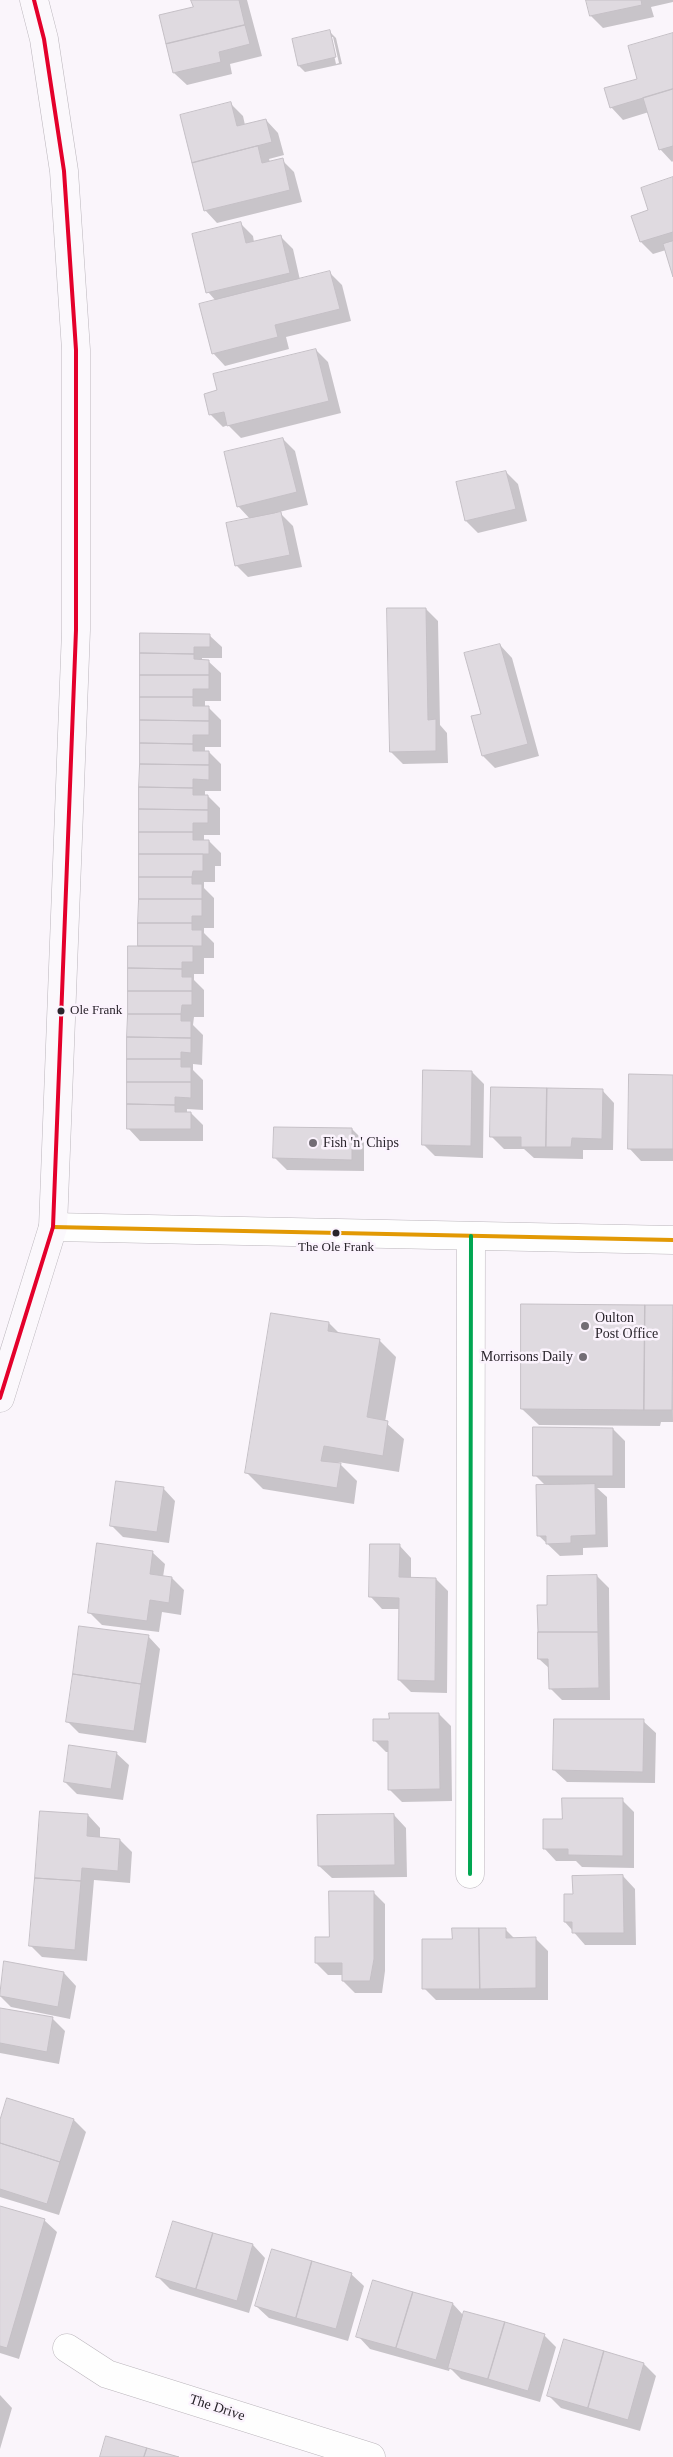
<!DOCTYPE html>
<html>
<head>
<meta charset="utf-8">
<style>
	body { margin:0 }
	canvas { display:block; background:#faf5fb }
</style>
</head>
<body>
<canvas width="673" height="2457"></canvas>
<script>
const c = document.querySelector('canvas').getContext('2d');
c.lineJoin = 'round';
function paint(path, color) { c.fillStyle = color; c.fill(path, 'evenodd'); }
function trace(path, color, width, dash) { c.strokeStyle = color; c.lineWidth = width; c.lineCap = dash ? 'butt' : 'round'; c.setLineDash(dash || []); c.stroke(path); }
function write(font, color, halo, rows, align = 'center') {
  c.font = font + ' Georgia,serif'; c.lineWidth = 5; c.setLineDash([]); c.textBaseline = 'middle'; c.strokeStyle = halo; c.fillStyle = color; for (const [text, x, y, turn = 0] of rows) {
    c.save(); c.translate(x, y); c.rotate((+turn || 0) * Math.PI / 180); c.textAlign = isNaN(turn) ? turn : align; if (halo) c.strokeText(text, 0, 0); c.fillText(text, 0, 0); c.restore();
  }
}
paint(new Path2D(`
	M 192,0 L 247,0 L 262,56 L 230,64 L 232,74 L 187,85 L 174,73 L 194,8 Z
	M 587,0 L 673,0 L 673,2 L 651,7 L 654,17 L 603,28 L 591,16 Z
	M 329,31 L 336,38 L 342,64 L 305,72 L 299,66 ZM 330,37 L 333,37 L 339,63 L 336,64 Z
	M 673,34 L 673,161 L 672,162 L 660,149 L 649,112 L 623,120 L 611,107 L 639,80 Z
	M 230,103 L 243,116 L 245,125 L 266,120 L 278,133 L 284,155 L 269,159 L 270,162 L 282,160 L 294,172 L 302,202 L 217,223 L 205,210 L 181,116 Z
	M 673,179 L 673,273 L 666,250 L 653,254 L 641,242 L 650,211 Z
	M 240,223 L 253,236 L 254,242 L 280,236 L 293,249 L 300,280 L 330,273 L 342,285 L 351,321 L 286,337 L 289,349 L 225,366 L 213,353 L 216,301 L 208,292 Z
	M 316,350 L 328,362 L 341,413 L 241,438 L 228,425 L 223,427 L 210,414 Z
	M 283,439 L 295,451 L 308,505 L 275,513 L 275,515 L 281,514 L 293,526 L 302,567 L 248,577 L 236,565 L 251,520 L 238,506 Z
	M 506,472 L 518,484 L 527,521 L 478,533 L 466,521 Z
	M 426,609 L 438,621 L 440,725 L 447,733 L 448,763 L 403,764 L 391,752 Z
	M 142,634 L 209,635 L 222,647 L 222,658 L 202,658 L 202,661 L 208,661 L 221,673 L 221,701 L 205,701 L 205,707 L 208,707 L 221,720 L 221,747 L 205,747 L 205,752 L 209,752 L 221,764 L 221,791 L 205,791 L 205,796 L 208,796 L 220,808 L 220,835 L 204,835 L 204,841 L 209,841 L 221,853 L 221,866 L 215,866 L 215,882 L 204,882 L 204,888 L 214,898 L 214,928 L 204,928 L 204,933 L 214,943 L 214,958 L 204,958 L 204,974 L 194,974 L 194,980 L 204,990 L 204,1017 L 194,1017 L 193,1025 L 203,1035 L 202,1065 L 193,1064 L 193,1070 L 203,1080 L 203,1110 L 187,1109 L 187,1113 L 191,1113 L 203,1125 L 203,1141 L 140,1141 L 128,1128 L 139,947 Z
	M 500,645 L 512,658 L 539,756 L 495,768 L 483,756 L 482,715 Z
	M 472,1072 L 484,1084 L 483,1158 L 435,1156 L 423,1144 Z
	M 673,1076 L 673,1161 L 641,1161 L 629,1148 Z
	M 602,1090 L 614,1103 L 613,1150 L 583,1150 L 583,1159 L 534,1158 L 524,1149 L 504,1149 L 492,1137 Z
	M 352,1129 L 364,1141 L 364,1171 L 287,1170 L 275,1158 Z
	M 672,1306 L 673,1422 L 661,1422 L 660,1426 L 539,1425 L 522,1409 Z
	M 329,1323 L 340,1334 L 379,1340 L 396,1357 L 385,1422 L 404,1439 L 399,1472 L 338,1462 L 357,1481 L 354,1504 L 263,1489 L 246,1472 Z
	M 613,1429 L 625,1441 L 625,1488 L 597,1488 L 607,1497 L 608,1547 L 583,1548 L 583,1555 L 560,1556 L 538,1535 L 546,1486 L 535,1475 Z
	M 163,1488 L 175,1501 L 169,1543 L 123,1537 L 111,1525 Z
	M 399,1545 L 411,1558 L 411,1578 L 436,1579 L 448,1591 L 447,1693 L 411,1692 L 399,1680 L 400,1609 L 382,1609 L 370,1596 Z
	M 152,1552 L 165,1564 L 163,1577 L 172,1578 L 184,1590 L 181,1615 L 162,1612 L 159,1632 L 102,1625 L 90,1613 Z
	M 597,1576 L 609,1588 L 610,1700 L 562,1700 L 550,1688 L 550,1669 L 539,1659 L 549,1606 Z
	M 148,1636 L 160,1649 L 146,1743 L 79,1733 L 67,1721 Z
	M 439,1714 L 451,1726 L 452,1801 L 402,1802 L 390,1790 L 389,1752 L 386,1752 L 374,1740 Z
	M 643,1721 L 656,1733 L 655,1783 L 567,1782 L 554,1770 Z
	M 116,1753 L 129,1765 L 123,1800 L 77,1794 L 65,1782 Z
	M 622,1800 L 634,1812 L 634,1868 L 582,1867 L 576,1861 L 556,1861 L 544,1848 L 563,1820 Z
	M 88,1815 L 100,1828 L 100,1838 L 120,1840 L 132,1852 L 130,1883 L 94,1880 L 87,1961 L 42,1957 L 30,1945 Z
	M 394,1815 L 406,1828 L 407,1877 L 332,1878 L 319,1866 Z
	M 623,1876 L 635,1889 L 636,1945 L 585,1945 L 565,1922 Z
	M 373,1892 L 385,1904 L 385,1971 L 382,1993 L 355,1993 L 343,1981 L 343,1975 L 328,1975 L 316,1963 L 330,1938 Z
	M 505,1929 L 515,1939 L 536,1939 L 548,1951 L 548,2000 L 436,2000 L 424,1988 L 453,1940 Z
	M 5,1963 L 64,1973 L 76,1986 L 70,2019 L 11,2007 L 0,1996 Z
	M 0,2009 L 53,2019 L 65,2031 L 59,2064 L 0,2053 Z
	M 74,2120 L 86,2132 L 59,2215 L 0,2197 L 0,2124 Z
	M 0,2207 L 44,2220 L 57,2232 L 19,2359 L 0,2353 Z
	M 253,2245 L 265,2258 L 249,2313 L 170,2289 L 158,2277 Z
	M 351,2274 L 364,2286 L 348,2341 L 269,2318 L 256,2306 Z
	M 453,2304 L 464,2316 L 544,2335 L 556,2347 L 540,2402 L 461,2379 L 450,2368 L 449,2371 L 370,2349 L 358,2336 Z
	M 644,2364 L 656,2376 L 640,2431 L 561,2408 L 549,2396 Z
	M 0,2395 L 12,2408 L 0,2449 Z`), '#0003');
const building = new Path2D(`
	M 191,0 L 239,0 L 245,25 L 166,44 L 159,15 L 193,7 Z
	M 586,0 L 641,0 L 642,5 L 590,16 Z
	M 245,25 L 250,44 L 219,52 L 221,62 L 173,73 L 166,44 Z
	M 330,30 L 336,57 L 298,66 L 292,39 Z
	M 673,33 L 673,89 L 610,108 L 604,88 L 637,79 L 628,46 Z
	M 673,89 L 673,146 L 659,150 L 643,98 Z
	M 231,102 L 237,126 L 266,119 L 272,142 L 192,163 L 180,115 Z
	M 258,146 L 262,163 L 283,158 L 290,190 L 204,211 L 192,163 Z
	M 673,177 L 673,232 L 640,242 L 631,216 L 648,210 L 641,188 Z
	M 241,222 L 246,243 L 281,235 L 290,273 L 206,293 L 192,234 Z
	M 673,241 L 673,277 L 663,244 Z
	M 330,271 L 340,309 L 275,325 L 278,337 L 212,354 L 199,304 Z
	M 316,349 L 329,401 L 227,426 L 224,412 L 209,415 L 204,394 L 217,390 L 213,374 Z
	M 283,438 L 297,492 L 237,507 L 224,452 Z
	M 506,471 L 516,509 L 465,521 L 456,482 Z
	M 281,512 L 290,555 L 235,566 L 226,523 Z
	M 387,608 L 426,608 L 428,720 L 436,719 L 436,751 L 390,752 Z
	M 140,633 L 210,634 L 210,647 L 194,647 L 194,654 L 140,653 Z
	M 500,644 L 528,744 L 482,756 L 471,716 L 481,714 L 464,653 Z
	M 140,653 L 194,654 L 194,659 L 209,660 L 209,675 L 140,675 Z
	M 140,675 L 209,675 L 209,689 L 193,689 L 193,697 L 140,697 Z
	M 140,697 L 193,697 L 193,706 L 209,706 L 209,721 L 140,720 Z
	M 140,720 L 209,721 L 209,735 L 193,735 L 193,744 L 140,743 Z
	M 140,743 L 193,744 L 193,751 L 209,751 L 209,765 L 140,764 Z
	M 140,764 L 209,765 L 209,780 L 193,779 L 193,788 L 139,787 Z
	M 139,787 L 193,788 L 193,795 L 208,795 L 208,810 L 139,809 Z
	M 139,809 L 208,810 L 208,823 L 193,823 L 193,832 L 139,832 Z
	M 139,832 L 193,832 L 193,840 L 209,840 L 209,854 L 139,854 Z
	M 139,854 L 203,854 L 203,871 L 193,871 L 192,877 L 139,877 Z
	M 139,877 L 192,877 L 192,884 L 202,884 L 202,899 L 139,899 Z
	M 139,899 L 202,899 L 202,916 L 192,916 L 192,923 L 138,923 Z
	M 138,923 L 192,923 L 192,930 L 202,930 L 202,946 L 138,946 Z
	M 128,946 L 193,946 L 193,962 L 182,962 L 182,969 L 128,968 Z
	M 128,968 L 182,969 L 182,977 L 192,977 L 192,991 L 128,991 Z
	M 128,991 L 192,991 L 192,1005 L 182,1005 L 181,1014 L 128,1014 Z
	M 128,1014 L 181,1014 L 181,1021 L 191,1021 L 191,1038 L 127,1037 Z
	M 127,1037 L 191,1038 L 191,1053 L 181,1052 L 181,1059 L 127,1059 Z
	M 127,1059 L 181,1059 L 181,1067 L 191,1067 L 191,1082 L 127,1082 Z
	M 423,1070 L 472,1071 L 471,1146 L 422,1145 Z
	M 629,1074 L 673,1075 L 673,1149 L 628,1149 Z
	M 127,1082 L 191,1082 L 191,1098 L 175,1097 L 175,1105 L 127,1104 Z
	M 491,1087 L 547,1088 L 546,1147 L 521,1147 L 521,1137 L 490,1137 Z
	M 547,1088 L 603,1089 L 602,1139 L 572,1138 L 571,1147 L 546,1147 Z
	M 127,1104 L 175,1105 L 175,1112 L 191,1112 L 191,1129 L 127,1129 Z
	M 274,1127 L 352,1128 L 352,1160 L 273,1158 Z
	M 521,1304 L 645,1305 L 644,1410 L 521,1409 Z
	M 645,1305 L 673,1305 L 672,1410 L 644,1410 Z
	M 271,1313 L 329,1322 L 328,1331 L 380,1339 L 367,1417 L 388,1421 L 383,1456 L 324,1446 L 321,1461 L 341,1463 L 337,1488 L 245,1473 Z
	M 533,1427 L 613,1428 L 613,1476 L 533,1476 Z
	M 116,1481 L 164,1487 L 157,1532 L 110,1526 Z
	M 595,1484 L 596,1535 L 571,1536 L 571,1543 L 546,1544 L 546,1536 L 537,1536 L 536,1485 Z
	M 97,1543 L 153,1551 L 150,1574 L 172,1577 L 169,1603 L 150,1600 L 147,1621 L 88,1613 Z
	M 370,1544 L 400,1544 L 399,1577 L 436,1578 L 435,1681 L 398,1680 L 399,1598 L 369,1597 Z
	M 597,1575 L 598,1632 L 538,1632 L 537,1605 L 547,1605 L 547,1576 Z
	M 79,1626 L 149,1635 L 141,1684 L 73,1674 Z
	M 538,1632 L 598,1632 L 599,1688 L 549,1689 L 548,1659 L 538,1659 Z
	M 73,1674 L 141,1684 L 134,1731 L 66,1722 Z
	M 389,1713 L 439,1713 L 440,1789 L 388,1790 L 388,1741 L 373,1741 L 373,1719 L 389,1719 Z
	M 554,1719 L 644,1719 L 643,1772 L 553,1770 Z
	M 69,1745 L 117,1752 L 111,1789 L 64,1782 Z
	M 562,1798 L 623,1798 L 623,1856 L 568,1855 L 568,1849 L 543,1849 L 543,1819 L 562,1819 Z
	M 40,1811 L 88,1814 L 87,1836 L 120,1839 L 118,1871 L 82,1868 L 81,1881 L 35,1878 Z
	M 394,1814 L 395,1865 L 318,1866 L 317,1815 Z
	M 623,1875 L 624,1933 L 572,1933 L 572,1922 L 564,1922 L 564,1894 L 573,1894 L 572,1876 Z
	M 35,1878 L 81,1881 L 75,1950 L 29,1946 Z
	M 329,1891 L 374,1891 L 374,1959 L 370,1981 L 342,1981 L 342,1963 L 315,1963 L 315,1937 L 329,1937 Z
	M 452,1928 L 479,1928 L 480,1989 L 422,1989 L 422,1939 L 452,1939 Z
	M 479,1928 L 506,1928 L 506,1938 L 536,1937 L 536,1988 L 480,1989 Z
	M 4,1961 L 64,1972 L 58,2007 L 0,1996 Z
	M 0,2008 L 53,2017 L 47,2052 L 0,2043 Z
	M 7,2098 L 74,2119 L 60,2162 L 0,2143 L 0,2120 Z
	M 0,2143 L 60,2162 L 47,2204 L 0,2189 Z
	M 0,2206 L 45,2219 L 7,2348 L 0,2346 Z
	M 173,2221 L 213,2233 L 196,2289 L 156,2277 Z
	M 213,2233 L 253,2244 L 237,2301 L 196,2289 Z
	M 272,2249 L 312,2261 L 296,2318 L 255,2306 Z
	M 312,2261 L 352,2273 L 336,2329 L 296,2318 Z
	M 373,2280 L 413,2292 L 396,2348 L 356,2337 Z
	M 413,2292 L 453,2303 L 436,2360 L 396,2348 Z
	M 464,2311 L 505,2322 L 488,2379 L 448,2368 Z
	M 505,2322 L 545,2334 L 528,2391 L 488,2379 Z
	M 564,2339 L 604,2351 L 588,2408 L 547,2396 Z
	M 604,2351 L 644,2363 L 628,2420 L 588,2408 Z
	M 106,2436 L 147,2448 L 144,2457 L 100,2457 Z
	M 147,2448 L 179,2457 L 144,2457 Z`);
paint(building, '#dfdae0');
trace(building, '#c5c0c6', 1);
const minor = new Path2D(`
	M 53,1227 L 673,1240
	M 470,1874 L 471,1236
	M 67,2348 L 107,2374 L 371,2457`);
const secondary = new Path2D(`
	M 0,1398 L 53,1227 L 76,630 L 76,350 L 64,171 L 44,39 L 34,0`);
trace(minor, '#bbb6bc', 29);
trace(secondary, '#bbb6bc', 29);
trace(minor, '#fefefe', 28);
trace(secondary, '#fbf8fc', 28);
trace(new Path2D(`
	M 53,1227 L 673,1240`), '#e29904', 4);
trace(new Path2D(`
	M 0,1398 L 53,1227 L 76,630 L 76,350 L 64,171 L 44,39 L 34,0`), '#e4002b', 4);
trace(new Path2D(`
	M 470,1874 L 471,1236`), '#00a651', 4);
for (const [x, y, r, color] of [
	[61,1011,4.5,"#29242b"],
	[313,1143,5,"#726d74"],
	[336,1233,4.5,"#29242b"],
	[585,1326,5,"#726d74"],
	[583,1357,5,"#726d74"]
]) { const dot = new Path2D(); dot.arc(x, y, r, 0, 2 * Math.PI); c.fillStyle = color; c.fill(dot); trace(dot, '#fbf3fd', 2); }
write('13px', '#29242b', '#fbf3fd', [
	["Ole Frank",70,1011],
	["The Ole Frank",336,1248,"center"]
], 'left');
write('14px', '#29242b', '#fbf3fd', [
	["Fish 'n' Chips",323,1143],
	["Oulton",595,1318],
	["Post Office",595,1334],
	["Morrisons Daily",573,1357,"right"]
], 'left');
write('14px', '#29242b', '#fbf3fd', [
	["The Drive",217,2408,18]
]);
</script>
</body>
</html>
